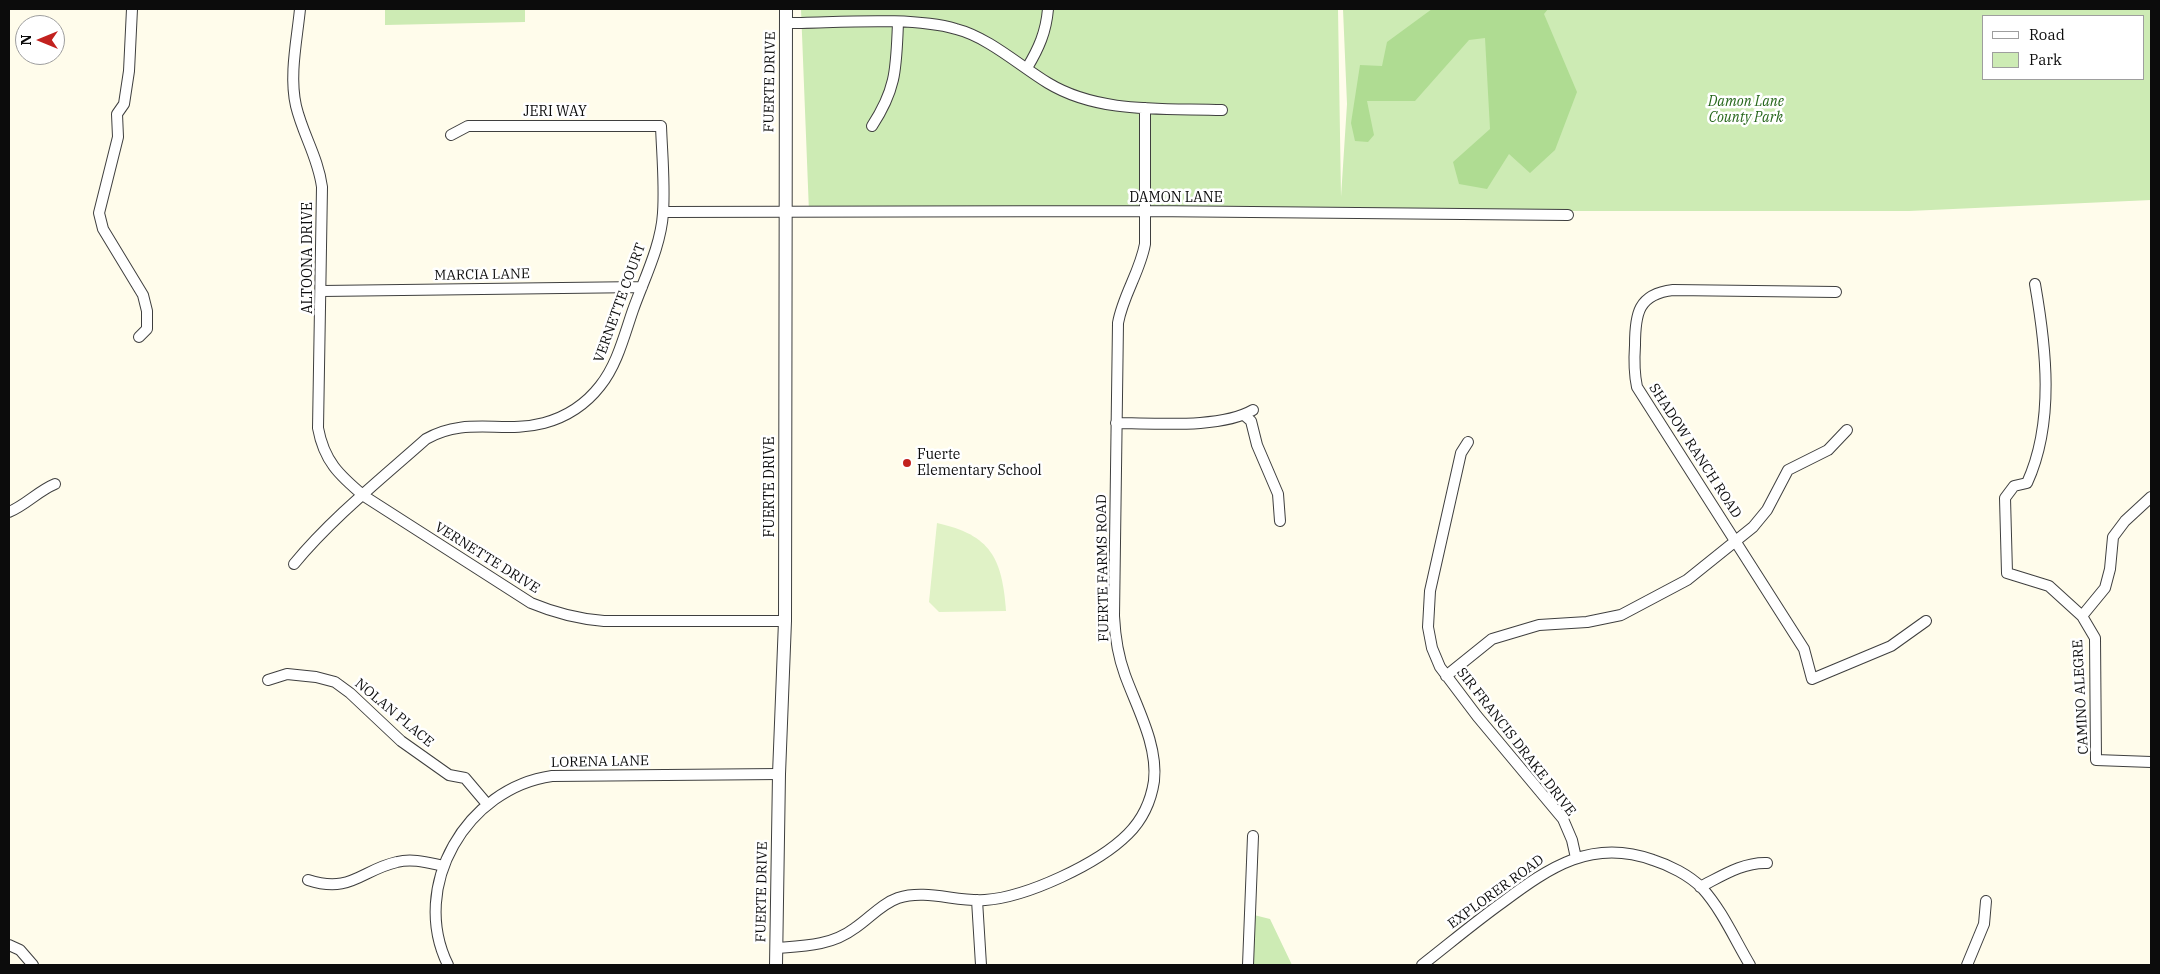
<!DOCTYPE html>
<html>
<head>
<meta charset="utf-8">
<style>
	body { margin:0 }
	#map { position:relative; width:2160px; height:974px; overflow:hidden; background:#fffceb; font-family:"IBM Plex Serif",serif }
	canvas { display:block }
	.frame { position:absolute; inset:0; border:10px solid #0c0c0c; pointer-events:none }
	.legend { position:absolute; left:1982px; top:15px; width:162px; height:65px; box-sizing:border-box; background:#fff; border:1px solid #9e9e9e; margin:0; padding:6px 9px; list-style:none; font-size:15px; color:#0c0c0c }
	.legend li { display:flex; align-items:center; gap:10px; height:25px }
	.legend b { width:25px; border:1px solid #9e9e9e }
	.north { position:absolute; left:15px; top:15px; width:50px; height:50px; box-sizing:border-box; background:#fff; border:1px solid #9e9e9e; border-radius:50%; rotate:270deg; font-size:14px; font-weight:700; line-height:20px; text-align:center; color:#0c0c0c }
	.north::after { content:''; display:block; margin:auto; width:18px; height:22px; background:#c2211e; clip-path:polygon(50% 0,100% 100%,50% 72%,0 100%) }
</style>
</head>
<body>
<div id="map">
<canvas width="2160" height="974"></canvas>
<div class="frame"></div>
<ul class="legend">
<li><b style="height:6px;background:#fff"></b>Road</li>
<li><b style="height:14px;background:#cdebb4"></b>Park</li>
</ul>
<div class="north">N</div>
</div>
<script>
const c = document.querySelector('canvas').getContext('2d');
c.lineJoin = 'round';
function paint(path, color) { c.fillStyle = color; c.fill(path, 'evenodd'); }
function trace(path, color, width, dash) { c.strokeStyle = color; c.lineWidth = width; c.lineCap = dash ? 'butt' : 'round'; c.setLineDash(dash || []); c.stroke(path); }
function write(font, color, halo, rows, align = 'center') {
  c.font = font + ' "IBM Plex Serif",serif'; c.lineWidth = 5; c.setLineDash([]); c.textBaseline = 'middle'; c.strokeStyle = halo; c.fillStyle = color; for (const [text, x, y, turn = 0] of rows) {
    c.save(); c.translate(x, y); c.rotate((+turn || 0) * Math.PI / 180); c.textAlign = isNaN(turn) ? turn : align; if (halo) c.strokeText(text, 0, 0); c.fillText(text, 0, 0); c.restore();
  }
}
paint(new Path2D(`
	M 385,9 L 525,9 L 525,22 L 385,25 Z
	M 801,9 L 1338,9 L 1341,197 L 1347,104 L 1343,9 L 2151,9 L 2151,200 L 1909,211 L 1433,211 L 1341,207 L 809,212 ZM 1984,16 L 2144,16 L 2144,79 L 1984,79 Z
	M 1250,914 L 1270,919 L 1292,965 L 1248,965 Z`), '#cdebb4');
paint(new Path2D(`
	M 1432,9 L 1548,9 L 1544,14 L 1577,92 L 1555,150 L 1530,173 L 1509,154 L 1487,189 L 1459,184 L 1453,162 L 1490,129 L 1485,38 L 1469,40 L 1415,101 L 1367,101 L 1374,135 L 1368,142 L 1355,141 L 1351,123 L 1360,65 L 1382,66 L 1387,42 Z`), '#afdc92');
paint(new Path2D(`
	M 937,523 C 991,535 1002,558 1006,611 L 939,612 L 929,602 Z`), '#e0f2c6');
const minor = new Path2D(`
	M 132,9 L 129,71 L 124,104 L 117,114 L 118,137 L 99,213 L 103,229 L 143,295 L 147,311 L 147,329 L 139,337
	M 300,9 C 297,40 289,75 296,106 C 303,135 318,157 322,187 L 318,428 C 324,461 339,475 364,496 L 531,603 C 555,613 578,619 604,621 L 785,621
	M 786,23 C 834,23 911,16 956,29 C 988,37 1020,66 1048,83 C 1099,114 1164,108 1222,110
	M 1027,68 C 1039,48 1046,32 1048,9
	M 872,126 C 897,88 896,67 898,23
	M 663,212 L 1146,211 L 1568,215
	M 2035,284 C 2046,347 2055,422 2027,483 L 2014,486 L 2005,498 L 2007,573 L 2049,586 L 2082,616 L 2095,638 L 2096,760 L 2151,762
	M 322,291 L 642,287
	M 1836,292 L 1673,290 C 1638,294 1635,314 1635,345 C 1634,360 1634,373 1637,387 L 1804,649 L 1812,679 L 1891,646 L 1926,621
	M 1244,415 L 1251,421 L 1257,445 L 1278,494 L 1280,521
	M 1116,423 C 1155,423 1220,429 1253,410
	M 1468,442 L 1461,453 L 1430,591 L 1428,627 L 1432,648 L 1440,667 L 1477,716 L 1563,819 L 1572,840 L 1576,858
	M 9,512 C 26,505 38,491 55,484
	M 294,564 C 332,518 381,479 426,439 C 466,416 503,434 544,423 C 566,417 586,404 600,386 C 617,365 624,336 633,310 C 644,279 661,246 663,213 C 665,184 662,154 661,126 L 468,126 L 451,135
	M 2082,616 L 2105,588 L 2110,569 L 2113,537 L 2125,521 L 2151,497
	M 1446,676 L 1492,639 L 1539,625 L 1587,622 L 1621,615 L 1687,580 L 1753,527 L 1767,510 L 1788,470 L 1828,450 L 1847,430
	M 268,680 L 287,674 L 316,677 L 335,682 L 350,693 L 401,741 L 449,775 L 465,778 L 487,804
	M 308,880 C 351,894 361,870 397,862 C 413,858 429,863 444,866
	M 1700,887 C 1722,876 1743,862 1767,863
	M 977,900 L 981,965
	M 9,945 L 20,950 L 33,965
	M 776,948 C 804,946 831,946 855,928 C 870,918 881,904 898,898 C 926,889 956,902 985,900 C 1027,897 1098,864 1128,834 C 1142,820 1151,801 1154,781 C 1158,745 1137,708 1125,675 C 1118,656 1115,636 1114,616 L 1118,323 C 1123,295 1140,272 1145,244 L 1145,108
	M 448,965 C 409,886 467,788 552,776 L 779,774
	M 1248,965 L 1253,836
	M 1422,965 C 1449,944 1475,922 1503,902 C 1550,867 1592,838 1653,860 C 1669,865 1689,875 1702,888 C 1722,910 1735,940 1750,965
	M 1967,965 L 1984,924 L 1986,901`);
const tertiary = new Path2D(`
	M 776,965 L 779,774 L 785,621 L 786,9`);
trace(minor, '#3f3f3f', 12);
trace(tertiary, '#3f3f3f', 14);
trace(minor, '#fff', 10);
trace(tertiary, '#fff', 12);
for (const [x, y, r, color] of [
	[907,463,5,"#c2211e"]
]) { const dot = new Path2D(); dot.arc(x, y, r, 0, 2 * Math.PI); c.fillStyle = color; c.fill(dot); trace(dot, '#fff', 2); }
write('14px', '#0c0c0c', '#fff', [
	["FUERTE DRIVE",770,82,-89],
	["JERI WAY",555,112],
	["DAMON LANE",1176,198],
	["ALTOONA DRIVE",308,258,-90],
	["MARCIA LANE",482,275,-1],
	["VERNETTE COURT",620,303,-70],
	["SHADOW RANCH ROAD",1695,451,57],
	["FUERTE DRIVE",770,487,-90],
	["VERNETTE DRIVE",487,558,32],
	["FUERTE FARMS ROAD",1103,568,-91],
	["CAMINO ALEGRE",2081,697,-93],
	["NOLAN PLACE",394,713,40],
	["SIR FRANCIS DRAKE DRIVE",1516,742,52],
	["LORENA LANE",600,762,-1],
	["FUERTE DRIVE",762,892,-89],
	["EXPLORER ROAD",1496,892,-36]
]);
write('italic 14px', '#25661a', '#fff', [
	["Damon Lane",1746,102],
	["County Park",1746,118]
]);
write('14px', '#0c0c0c', '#fff', [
	["Fuerte",917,455],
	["Elementary School",917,471]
], 'left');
</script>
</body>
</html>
